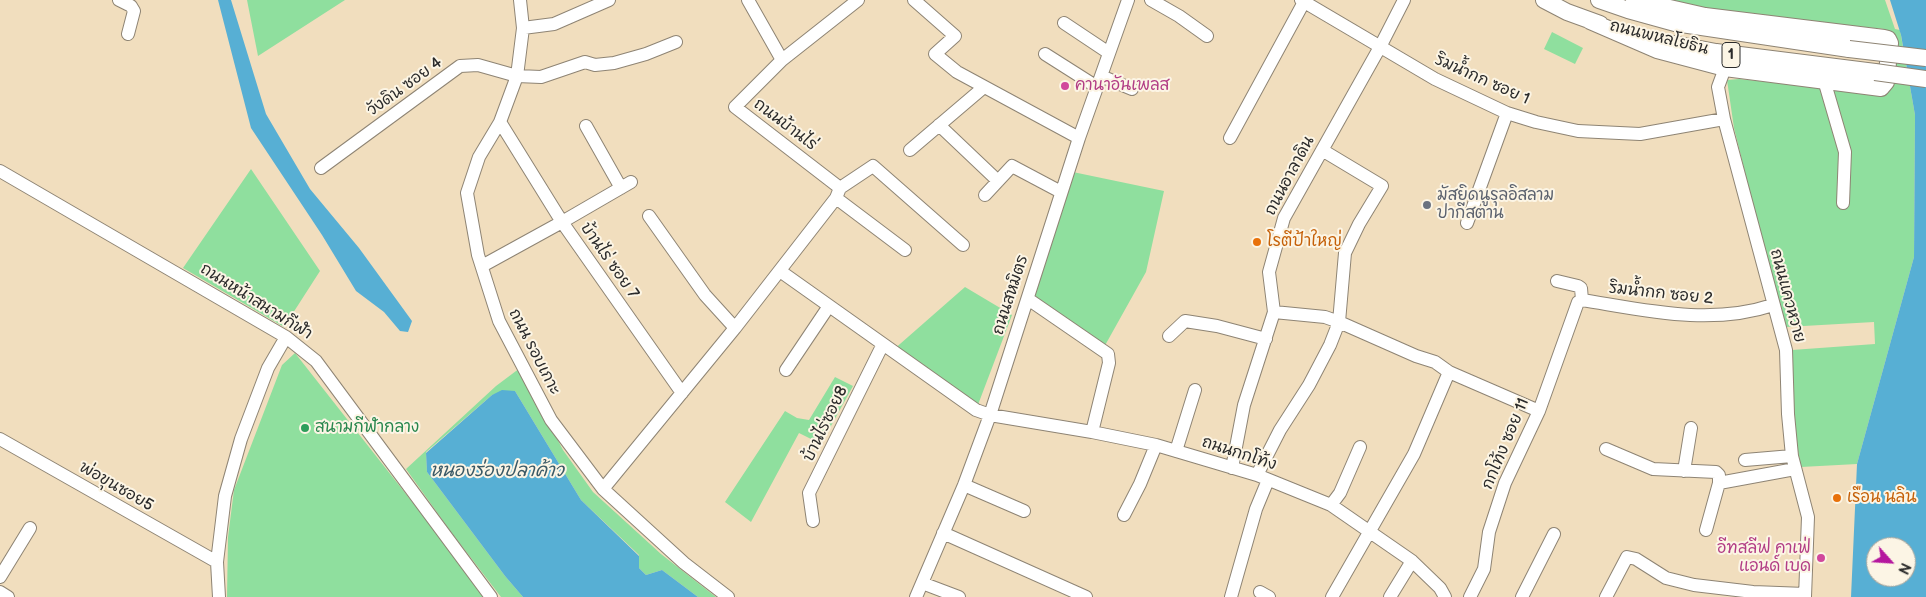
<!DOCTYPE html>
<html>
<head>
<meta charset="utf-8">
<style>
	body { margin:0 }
	#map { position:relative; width:1926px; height:597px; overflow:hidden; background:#f1debe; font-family:"Balsamiq Sans",sans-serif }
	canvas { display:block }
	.north { position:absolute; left:1866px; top:537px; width:50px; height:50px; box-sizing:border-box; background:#fcf5e5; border:1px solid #a8a49b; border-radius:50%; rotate:116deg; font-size:14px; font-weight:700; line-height:20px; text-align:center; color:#2b2b2b }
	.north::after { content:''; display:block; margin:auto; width:18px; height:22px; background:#b5179e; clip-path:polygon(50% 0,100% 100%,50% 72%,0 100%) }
</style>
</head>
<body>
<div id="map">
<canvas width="1926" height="597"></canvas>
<div class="north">N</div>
</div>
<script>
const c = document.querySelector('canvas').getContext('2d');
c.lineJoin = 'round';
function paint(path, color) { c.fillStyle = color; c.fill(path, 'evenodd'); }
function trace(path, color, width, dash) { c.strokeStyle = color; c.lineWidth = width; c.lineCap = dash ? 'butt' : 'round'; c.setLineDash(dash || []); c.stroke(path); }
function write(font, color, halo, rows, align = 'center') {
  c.font = font + ' "Balsamiq Sans","Playpen Sans Thai",sans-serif'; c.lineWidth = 4; c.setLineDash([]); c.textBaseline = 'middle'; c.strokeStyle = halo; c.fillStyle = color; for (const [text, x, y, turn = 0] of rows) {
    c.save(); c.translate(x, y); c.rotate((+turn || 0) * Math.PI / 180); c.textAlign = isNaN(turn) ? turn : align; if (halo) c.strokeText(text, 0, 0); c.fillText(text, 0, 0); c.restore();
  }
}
paint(new Path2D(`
	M 247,0 L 345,0 L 258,56 Z
	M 1661,0 L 1885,0 L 1895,29 L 1900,30 L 1915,115 L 1914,257 L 1857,464 L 1801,467 L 1793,424 L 1792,350 L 1875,344 L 1874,322 L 1786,327 L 1775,293 L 1734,128 L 1727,80 L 1739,79 L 1883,94 L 1891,36 L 1884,29 L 1706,11 Z
	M 1552,32 L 1583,48 L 1575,64 L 1544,49 Z
	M 251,169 L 320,271 L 284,327 L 183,268 Z
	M 1068,171 L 1164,191 L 1146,272 L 1103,349 L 1028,299 Z
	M 965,287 L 1012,315 L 976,410 L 892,351 Z
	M 295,353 L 487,597 L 227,597 L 228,537 L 234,490 L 282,365 Z
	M 520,368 L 563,450 L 593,492 L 661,554 L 716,597 L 698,597 L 662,570 L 646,575 L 639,568 L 639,555 L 581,500 L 515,391 L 492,395 L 426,452 L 427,472 L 505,576 L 523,597 L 501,597 L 451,532 L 406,469 L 496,386 Z
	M 835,377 L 853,386 L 821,444 L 799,433 L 751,522 L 725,502 L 785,411 L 797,418 L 809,420 Z`), '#8fdf9e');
paint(new Path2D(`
	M 218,0 L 231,0 L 266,114 L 310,189 L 359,248 L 412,321 L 408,332 L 400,331 L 384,312 L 356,291 L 322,235 L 251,128 Z
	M 1890,0 L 1926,0 L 1926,597 L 1851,597 L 1857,464 L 1914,257 L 1915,115 L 1901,35 ZM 1876,547 L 1906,547 L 1906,577 L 1876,577 Z
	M 502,390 L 515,391 L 581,500 L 639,556 L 639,568 L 646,575 L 662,570 L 698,597 L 523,597 L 505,576 L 427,472 L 426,453 L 492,395 Z`), '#57afd4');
const minor = new Path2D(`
	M 119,0 L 131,6 L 134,11 L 128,34
	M 520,0 L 523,28 L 517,76 L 500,122 L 479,157 L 467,193 L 478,255 L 499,321 L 551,420 L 603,489 L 684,563 L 728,597
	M 748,0 L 782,60
	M 914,0 L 955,36 L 935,54 L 957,72 L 1079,138
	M 1151,0 L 1179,16 L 1207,36
	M 1301,0 L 1435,79 L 1507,113 L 1536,122 L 1578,131 L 1640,134 L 1724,119
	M 1064,23 L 1109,53
	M 523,28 L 554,24 L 609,0
	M 1045,54 L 1097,87
	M 1725,68 L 1718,87 L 1724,119 L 1786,350 L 1788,414 L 1792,456 L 1808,517 L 1805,597
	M 1101,76 L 1132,89
	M 1824,80 L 1845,152 L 1843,203
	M 500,122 L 562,222 L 631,182
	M 939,125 L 998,181
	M 586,126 L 621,188
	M 1230,138 L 1304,2
	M 910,150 L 984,87
	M 321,168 L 460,66 L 478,65 L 517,76 L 541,77 L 585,62 L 595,65 L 614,63 L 646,54 L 676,42
	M 0,171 L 286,337 L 316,361 L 491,597
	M 840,188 L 873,166 L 963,245
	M 985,195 L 1012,166 L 1061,192
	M 836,198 L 905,250
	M 649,216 L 705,295 L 735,328
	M 1467,223 L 1507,113
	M 482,266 L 562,222 L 682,393
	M 780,271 L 976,410 L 990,415 L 1092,432 L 1156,445 L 1257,475 L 1331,505 L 1412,561 L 1440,588 L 1445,597
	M 1557,281 L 1578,286 L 1581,288 L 1582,300
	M 1028,299 L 1108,354 L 1109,363 L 1092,432
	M 1274,312 L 1325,317 L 1339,322 L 1416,356 L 1435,362 L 1449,372 L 1539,411
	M 1169,336 L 1185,321 L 1217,326 L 1266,339
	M 786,370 L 829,306
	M 0,439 L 217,562
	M 1606,449 L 1653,469 L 1716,472 L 1719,475 L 1719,483 L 1795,469
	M 1176,451 L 1195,390
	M 1745,460 L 1792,456
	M 1232,468 L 1244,405 L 1274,312 L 1269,272 L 1284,218 L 1380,47 L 1404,0
	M 1684,471 L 1691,428
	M 1257,475 L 1280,430 L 1309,385 L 1330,345 L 1339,322 L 1345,253 L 1359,224 L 1382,186 L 1322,150
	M 964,485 L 1024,511
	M 603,489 L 735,328 L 836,198 L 840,188 L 735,107 L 782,60 L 858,0
	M 1331,505 L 1340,493 L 1360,447
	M 1124,515 L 1140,484 L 1156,445
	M 813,521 L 809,493 L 883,344
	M 1706,530 L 1719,483
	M 943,533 L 1086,597
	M 0,577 L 30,528
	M 922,583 L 959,597
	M 0,592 L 8,597
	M 1260,592 L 1269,597
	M 219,597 L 217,562 L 225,496 L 241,439 L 268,368 L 286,337
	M 916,597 L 964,485 L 990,415 L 1079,138 L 1128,0
	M 1231,597 L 1256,509 L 1268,480
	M 1332,597 L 1414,454 L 1449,372
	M 1390,597 L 1412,561
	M 1470,597 L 1484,569 L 1489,532 L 1505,483 L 1539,411 L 1578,302 L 1582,300 C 1645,310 1710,326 1773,305
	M 1522,597 L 1554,534
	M 1606,597 L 1627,557 L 1636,559 L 1666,578 L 1694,585 L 1753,592 L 1805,594`);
const major = new Path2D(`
	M 1544,0 L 1567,12 L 1600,24
	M 1599,0 L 1628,10 L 1675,23 L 1849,49
	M 1590,21 L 1657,50 L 1725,68 L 1881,88 L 1886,82 L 1890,43 L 1888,39 L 1884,38 L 1705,16 L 1634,0
	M 1674,44 L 1716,52 L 1875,72`);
trace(minor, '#8e8474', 14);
trace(major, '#8e8474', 18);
trace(minor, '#fff', 12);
trace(major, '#fff', 16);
const majorBridge = new Path2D(`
	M 1849,49 L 1926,58
	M 1875,72 L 1926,79`);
trace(majorBridge, '#8e8474', 18, []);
trace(majorBridge, '#fff', 16);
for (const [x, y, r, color] of [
	[1065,86,5,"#d1479c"],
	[1427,205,5,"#6b7280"],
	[1257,242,5,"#e8710a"],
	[305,428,5,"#2e9e5b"],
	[1837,498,5,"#e8710a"],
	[1821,558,5,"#d1479c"]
]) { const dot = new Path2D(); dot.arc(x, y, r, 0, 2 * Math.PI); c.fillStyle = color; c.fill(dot); trace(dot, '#fcf5e5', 2); }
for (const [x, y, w] of [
	[1731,55,18]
]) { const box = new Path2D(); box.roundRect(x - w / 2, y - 12.5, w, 25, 4); c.fillStyle = '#fcf5e5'; c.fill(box); trace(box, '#2b2b2b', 1); }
write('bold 15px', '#2b2b2b', null, [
	["1",1731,55]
]);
write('16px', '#2b2b2b', '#fcf5e5', [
	["ถนนพหลโยธิน",1659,38,14],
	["ริมน้ำกก ซอย 1",1482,80,24],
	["วังดิน ซอย 4",405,87,-36],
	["ถนนบ้านไร่",785,125,37],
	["ถนนอาลาดิน",1290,176,-62],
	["บ้านไร่ ซอย 7",609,261,55],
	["ริมน้ำกก ซอย 2",1661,294,6],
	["ถนนสหมิตร",1011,295,-72],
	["ถนนแควหวาย",1787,296,75],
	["ถนนหน้าสนามกีฬา",256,302,32],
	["ถนน รอบเกาะ",534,352,63],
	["บ้านไร่ซอย8",826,424,-64],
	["กกโท้ง ซอย 11",1506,444,-67],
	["ถนนกกโท้ง",1239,454,18],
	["พ่อขุนซอย5",116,487,30]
]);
write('16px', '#b23c85', '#fcf5e5', [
	["คานาอันเพลส",1075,86],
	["อีทสลีฟ คาเฟ่",1811,549,"right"],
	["แอนด์ เบด",1811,567,"right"]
], 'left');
write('16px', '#5b616d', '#fcf5e5', [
	["มัสยิดนูรุลอิสลาม",1437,196],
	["ปากีสตาน",1437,214]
], 'left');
write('16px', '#c56008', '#fcf5e5', [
	["โรตีป้าใหญ่",1267,242],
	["เรือน นลิน",1847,498]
], 'left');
write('16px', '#27864d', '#fcf5e5', [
	["สนามกีฬากลาง",315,428]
], 'left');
write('italic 18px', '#3a5966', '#fcf5e5', [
	["หนองร่องปลาค้าว",497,471]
]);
</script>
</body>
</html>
